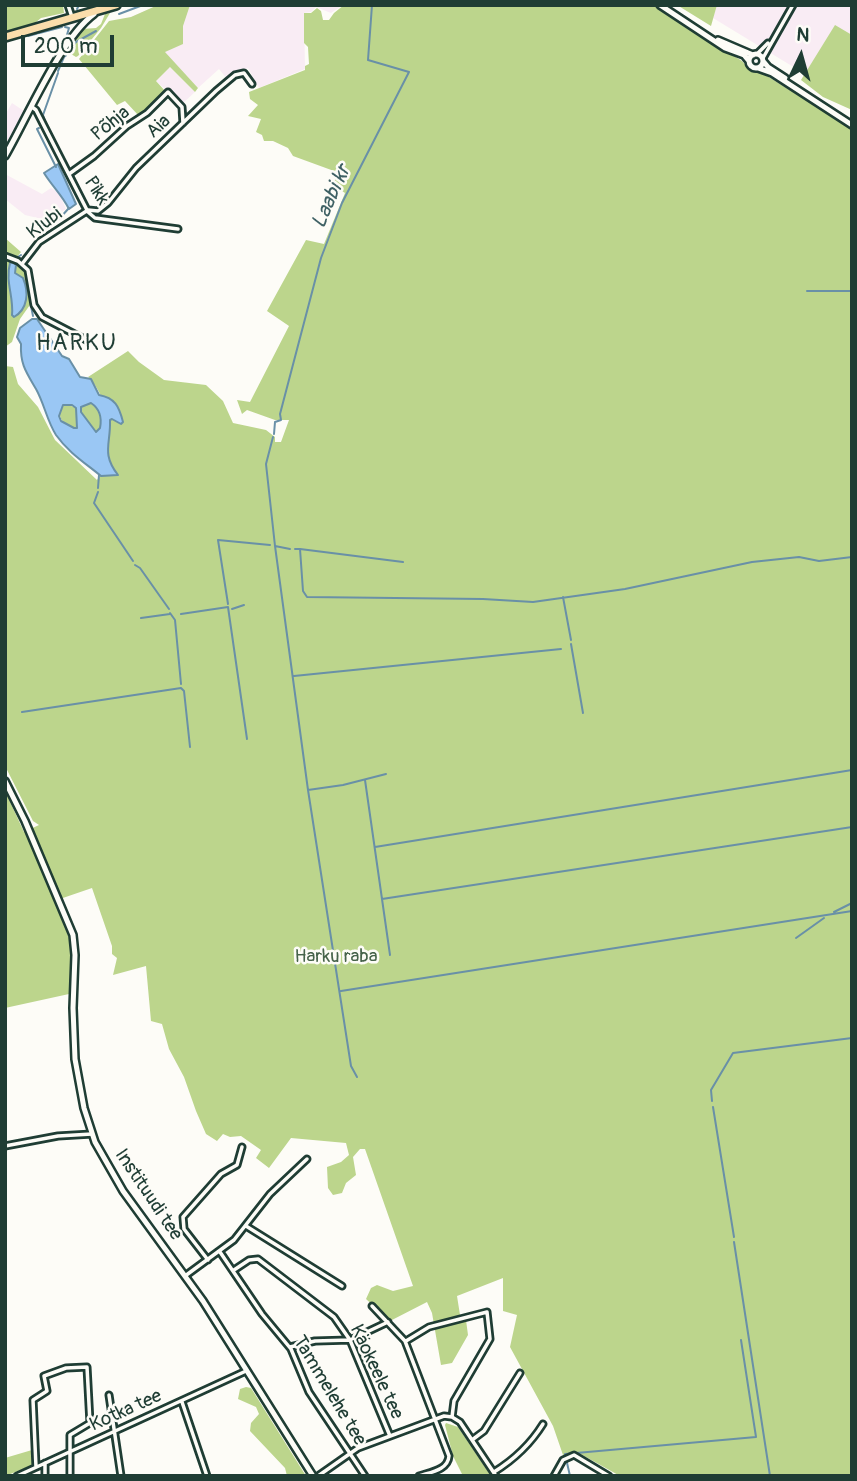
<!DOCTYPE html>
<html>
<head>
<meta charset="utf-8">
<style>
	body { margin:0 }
	#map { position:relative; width:857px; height:1481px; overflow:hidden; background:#fdfcf7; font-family:Pangolin,sans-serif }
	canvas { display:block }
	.frame { position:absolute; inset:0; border:7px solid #1f3d34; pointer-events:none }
	.north { position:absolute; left:766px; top:21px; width:70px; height:70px; -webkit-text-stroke:5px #fdfcf7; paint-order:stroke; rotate:5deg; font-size:19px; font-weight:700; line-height:28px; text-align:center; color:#1f3d34 }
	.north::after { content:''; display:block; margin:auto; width:24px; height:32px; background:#1f3d34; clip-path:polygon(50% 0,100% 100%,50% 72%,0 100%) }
	.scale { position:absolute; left:21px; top:35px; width:93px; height:32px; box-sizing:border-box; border:4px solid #1f3d34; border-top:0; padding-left:9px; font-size:21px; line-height:24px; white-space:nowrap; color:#1f3d34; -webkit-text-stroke:5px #fdfcf7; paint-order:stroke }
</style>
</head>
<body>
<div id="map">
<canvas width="857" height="1481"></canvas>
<div class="frame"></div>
<div class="north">N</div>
<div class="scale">200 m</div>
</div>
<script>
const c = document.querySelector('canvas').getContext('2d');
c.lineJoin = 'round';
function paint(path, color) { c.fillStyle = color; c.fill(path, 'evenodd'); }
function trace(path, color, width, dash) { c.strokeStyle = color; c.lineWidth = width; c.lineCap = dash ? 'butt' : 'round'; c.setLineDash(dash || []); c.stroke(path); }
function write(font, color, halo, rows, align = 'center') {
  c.font = font + ' Pangolin,sans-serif'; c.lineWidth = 5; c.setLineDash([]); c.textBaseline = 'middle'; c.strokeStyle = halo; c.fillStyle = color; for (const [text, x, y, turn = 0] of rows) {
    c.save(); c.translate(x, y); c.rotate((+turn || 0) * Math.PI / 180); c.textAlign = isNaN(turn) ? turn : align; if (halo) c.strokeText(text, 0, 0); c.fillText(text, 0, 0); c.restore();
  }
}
paint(new Path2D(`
	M 158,5 L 343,5 L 331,13 L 316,7 L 311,12 L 304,13 L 305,69 L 259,88 L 248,68 L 227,79 L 219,69 L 198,88 L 131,17 Z
	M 717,5 L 852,5 L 852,35 L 835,26 L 805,74 L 713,18 Z
	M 170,67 L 195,92 L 182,104 L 156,81 Z
	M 12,103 L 24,111 L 6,143 L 5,115 Z
	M 5,174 L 42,194 L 51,188 L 59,193 L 66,209 L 50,221 L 25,215 L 5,199 Z`), '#f9ecf4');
paint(new Path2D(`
	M 5,5 L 63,5 L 64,13 L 41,18 L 35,23 L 5,32 Z
	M 158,5 L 190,5 L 183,26 L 183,44 L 165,52 L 198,88 L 195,92 L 170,67 L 156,81 L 166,92 L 139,116 L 125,101 L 117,105 L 79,59 L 109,21 L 131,17 Z
	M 344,5 L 654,5 L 742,61 L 751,71 L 764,74 L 852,129 L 852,1476 L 620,1476 L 577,1452 L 563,1455 L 553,1426 L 510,1347 L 517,1315 L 503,1311 L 503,1278 L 457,1296 L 460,1315 L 466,1320 L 468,1335 L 452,1363 L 441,1365 L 432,1313 L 427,1302 L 390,1321 L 366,1299 L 371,1288 L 377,1285 L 393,1291 L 413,1286 L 365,1149 L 360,1149 L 353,1157 L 356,1175 L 346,1183 L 342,1193 L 333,1195 L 328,1188 L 327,1167 L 341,1162 L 349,1155 L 346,1143 L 291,1138 L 269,1168 L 256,1158 L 261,1150 L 241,1136 L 230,1137 L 223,1134 L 217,1141 L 206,1134 L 196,1111 L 184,1077 L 169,1049 L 162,1024 L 151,1021 L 146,966 L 113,975 L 117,958 L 112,954 L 112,946 L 92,888 L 57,900 L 72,948 L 69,994 L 5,1008 L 5,791 L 24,832 L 39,825 L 33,821 L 5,766 L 5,366 L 13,367 L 18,384 L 38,407 L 55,440 L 97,480 L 108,462 L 107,441 L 110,433 L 110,420 L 112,419 C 106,408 97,383 88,377 L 128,351 L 139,362 L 164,380 L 206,385 L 223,401 L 233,423 L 266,430 L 275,437 L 275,442 L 281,442 L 289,420 L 275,420 L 247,410 L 242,414 L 237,400 L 250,402 L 289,326 L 267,311 L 306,240 L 324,244 L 345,193 L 333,185 L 337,174 L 334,171 L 293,156 L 288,148 L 273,141 L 264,141 L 262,135 L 256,132 L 261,119 L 248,116 L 258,105 L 250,99 L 249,92 L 305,70 L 305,66 L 309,64 L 308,47 L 304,43 L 304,13 L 311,13 L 317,8 L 321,11 L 323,20 L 329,20 L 334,13 Z
	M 677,5 L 717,5 L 711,26 Z
	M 110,13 L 101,28 L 78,56 L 76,57 L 66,51 L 82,29 L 96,28 L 101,24 L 105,14 Z
	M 835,25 L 852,35 L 852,110 L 823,97 L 801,80 Z
	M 5,238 L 21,252 L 17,257 L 23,271 L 29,277 L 28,285 L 32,302 L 20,319 L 12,342 L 5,347 Z
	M 91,403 C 100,409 102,418 100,427 L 96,432 L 81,412 L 81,407 Z
	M 67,404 L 76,408 L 77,428 L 74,428 C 63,423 57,419 61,406 Z
	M 246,1387 L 251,1388 L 306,1476 L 287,1476 L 285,1468 L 250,1431 L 251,1423 L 259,1414 L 256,1407 L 238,1399 L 240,1389 Z
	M 446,1423 L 458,1427 L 491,1476 L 463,1476 L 453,1456 L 445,1425 Z
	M 32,1450 L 34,1465 L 5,1476 L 5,1458 Z`), '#bcd58c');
const water = new Path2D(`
	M 58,164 L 76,204 L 69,209 C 62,195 52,186 44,173 Z
	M 13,262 L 16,265 L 15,273 L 23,278 C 29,292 28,309 14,317 L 12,315 C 14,297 5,282 10,263 Z
	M 32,319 L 37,319 L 62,356 L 69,359 L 80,377 L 91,379 L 99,395 C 115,398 119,406 123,422 L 121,424 L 112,419 L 110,420 C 111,444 101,453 118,475 L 101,476 C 85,463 68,452 56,435 C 47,421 44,403 36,389 C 26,372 20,364 21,344 L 17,337 L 20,328 ZM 91,403 C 100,409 102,418 100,428 L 96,432 L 81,412 L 81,407 ZM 63,405 L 72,405 L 76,408 L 77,428 L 74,428 L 61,421 L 59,416 Z`);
paint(water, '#9ac7f4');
trace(water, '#6990a7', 2);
trace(new Path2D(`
	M 77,9 L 79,5
	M 119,14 L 143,5
	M 28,36 L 62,27
	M 64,45 L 69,28 L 65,27
	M 68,51 L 76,42 L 96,31
	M 58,71 L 64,57 L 68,54
	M 46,124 L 43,115 L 58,73
	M 39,128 L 37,129 L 56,167
	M 44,227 L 59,219 L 69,208
	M 16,258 L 21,255
	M 807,291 L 852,291
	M 31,306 L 33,316
	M 274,434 L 275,422 L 281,420 L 280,414 L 321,258 L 342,203 L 409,72 L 368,60 L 372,5
	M 273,437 L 266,464 L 275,546 L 308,790 L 351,1066 L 357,1077
	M 98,488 L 99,475
	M 98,492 L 94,503 L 133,561
	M 275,546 L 290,549
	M 295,549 L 300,549 L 303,591 L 307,597 L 483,599 L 533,602 L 625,589 L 752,562 L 799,557 L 819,561 L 852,557
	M 300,549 L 403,562
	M 135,565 L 140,568 L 169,609
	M 563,597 L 571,640
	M 228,604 L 218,540 L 270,545
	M 232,609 L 244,605
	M 170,613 L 175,620 L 181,684
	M 181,614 L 228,607 L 247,739
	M 141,618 L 170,614
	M 571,644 L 583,713
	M 294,676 L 561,649
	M 22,712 L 181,688 L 184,691 L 190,747
	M 365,780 L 390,955
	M 308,790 L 343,785 L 386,774
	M 375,847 L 852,770
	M 382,899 L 852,827
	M 834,912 L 852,903
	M 796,938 L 824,918
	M 341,991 L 852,911
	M 712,1101 L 711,1090 L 733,1053 L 852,1038
	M 713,1107 L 734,1237
	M 734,1242 L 770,1476
	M 570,1476 L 565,1454 L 756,1437 L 741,1340`), '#6990a7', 2);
const street = new Path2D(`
	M 68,5 L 72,17
	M 757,54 L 768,43
	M 763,58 L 793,5
	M 32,107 L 36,110 L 88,212 L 95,218 L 178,229
	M 69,174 L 94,156 L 127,126 L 147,113 L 168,92 L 182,107 L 183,123
	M 5,256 L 18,261 L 28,270 L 34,305 L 42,317 L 90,342
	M 22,264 L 39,242 L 88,210 L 98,211 L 108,203 L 136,168 L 216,91 L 235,75 L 244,73 L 252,84
	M 5,1146 L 58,1136 L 92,1134
	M 246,1226 L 342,1286
	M 220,1252 L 262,1314 L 291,1349 L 309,1392 L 365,1476
	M 208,1260 L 184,1229 L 183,1217 L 221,1174 L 237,1165 L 242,1147
	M 234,1270 L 249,1260 L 258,1259 L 334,1317 L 350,1340 L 390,1436
	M 185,1276 L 234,1240 L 270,1194 L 307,1159
	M 372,1306 L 405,1341 L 449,1456 C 448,1470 431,1472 419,1476
	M 406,1341 L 429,1327 L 487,1312 L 490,1339 L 454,1401 L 452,1417
	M 290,1347 L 315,1341 L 350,1340 L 388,1322
	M 109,1395 L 121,1476
	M 182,1402 L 207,1476
	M 472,1440 L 484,1431 L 520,1373
	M 45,1463 L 45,1476
	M 36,1467 L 33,1400 L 47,1391 L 44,1376 L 66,1368 L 87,1367 L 90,1423 L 70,1435 L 70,1476
	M 494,1472 C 515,1459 530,1445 543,1424
	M 17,1476 L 246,1371
	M 318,1476 L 358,1448 L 444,1416 L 452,1417 L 460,1422 L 496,1476
	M 554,1476 L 563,1460 L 574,1455 L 609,1476`);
const secondary = new Path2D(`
	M 660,5 L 725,48 L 744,55 L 749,61
	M 718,40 L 753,55
	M749 61a7 7 0 1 1 14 0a7 7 0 1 1-14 0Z
	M 763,61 L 768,67 L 785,78
	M 758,68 L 772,73 L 852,125
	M 5,156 C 27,118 61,38 94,14
	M 5,781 L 25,821 L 73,935 L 75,955 L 73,1008 L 75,1059 L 84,1108 L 95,1142 L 123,1191 L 203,1301 L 313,1476`);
const primary = new Path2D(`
	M 5,37 L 116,5`);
trace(street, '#1f3d34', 9);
trace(secondary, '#1f3d34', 10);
trace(primary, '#1f3d34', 12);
trace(street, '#fdfcf7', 3.5);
trace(secondary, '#fdfcf7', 5);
trace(primary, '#faddab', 7);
write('19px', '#1f3d34', '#fdfcf7', [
	["Põhja",111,124,-39],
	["Aia",159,127,-43],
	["Pikk",96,191,57],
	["Klubi",45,224,-37],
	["Instituudi tee",148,1195,56],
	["Käokeele tee",376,1372,65],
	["Tammelehe tee",329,1391,59],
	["Kotka tee",126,1411,-24]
]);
write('19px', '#46634a', '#fdfcf7', [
	["Harku raba",336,957]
]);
write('italic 21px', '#3e6064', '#fdfcf7', [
	["Laabi kr",332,197,-66]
]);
c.letterSpacing = '2px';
write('23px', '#1f3d34', '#fdfcf7', [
	["HARKU",77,344]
]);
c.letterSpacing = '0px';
</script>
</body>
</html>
